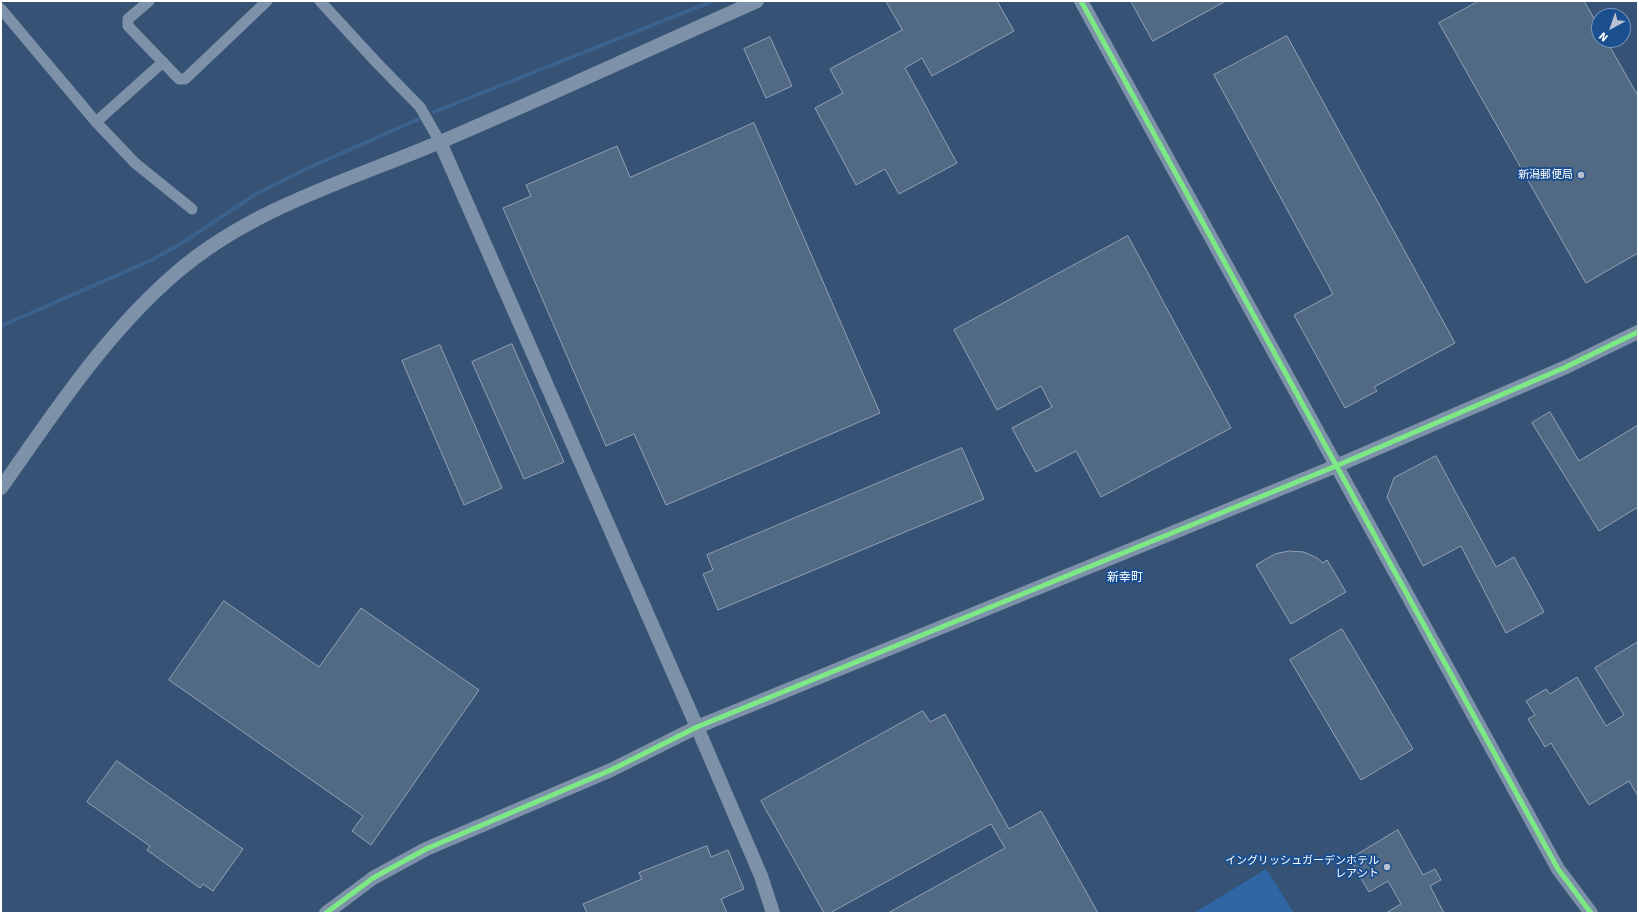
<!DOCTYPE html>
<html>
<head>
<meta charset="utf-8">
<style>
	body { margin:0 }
	#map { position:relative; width:1639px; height:914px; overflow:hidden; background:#365274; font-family:Signika,sans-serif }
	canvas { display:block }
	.frame { position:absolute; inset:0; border:2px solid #fff; pointer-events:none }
	.north { position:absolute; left:1591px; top:8px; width:40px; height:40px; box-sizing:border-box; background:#1b4f8f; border:1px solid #7695bc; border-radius:50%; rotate:220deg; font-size:11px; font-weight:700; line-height:16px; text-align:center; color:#fff }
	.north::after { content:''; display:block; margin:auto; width:14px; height:18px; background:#b9c2ce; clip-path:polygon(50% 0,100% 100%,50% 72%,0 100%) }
</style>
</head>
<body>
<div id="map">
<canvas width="1639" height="914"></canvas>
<div class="frame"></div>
<div class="north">N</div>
</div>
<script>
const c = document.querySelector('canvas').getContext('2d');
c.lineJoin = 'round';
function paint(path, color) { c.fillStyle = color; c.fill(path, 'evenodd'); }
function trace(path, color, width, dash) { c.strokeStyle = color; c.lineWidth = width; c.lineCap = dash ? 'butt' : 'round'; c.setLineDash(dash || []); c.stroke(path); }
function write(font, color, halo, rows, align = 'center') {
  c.font = font + ' Signika,"Noto Sans JP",sans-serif'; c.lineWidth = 4; c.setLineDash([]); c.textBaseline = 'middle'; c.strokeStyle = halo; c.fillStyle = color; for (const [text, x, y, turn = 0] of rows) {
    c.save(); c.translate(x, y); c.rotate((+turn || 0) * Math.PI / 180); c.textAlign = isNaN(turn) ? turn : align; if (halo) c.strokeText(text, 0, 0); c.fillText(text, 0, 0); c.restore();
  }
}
paint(new Path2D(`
	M 1266,869 L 1294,913 L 1194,913 Z`), '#2f66a5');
trace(new Path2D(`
	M 434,112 L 713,1
	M 1,326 L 152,260 L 182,243 L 256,194 L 306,169 L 421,118`), '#3b618d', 4);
const building = new Path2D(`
	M 886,1 L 997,1 L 1014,31 L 932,76 L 922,58 L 905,68 L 957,163 L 899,194 L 885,169 L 856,185 L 815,108 L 843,93 L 830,69 L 902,30 Z
	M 1131,1 L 1226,1 L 1153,41 Z
	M 1479,1 L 1584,1 L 1599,27 L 1599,40 L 1606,40 L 1638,96 L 1638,253 L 1586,283 L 1439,23 Z
	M 1287,36 L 1455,343 L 1374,387 L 1377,391 L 1345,408 L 1294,315 L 1333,294 L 1214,75 Z
	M 770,37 L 792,86 L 766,98 L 744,49 Z
	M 754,123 L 880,413 L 666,505 L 634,434 L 606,446 L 503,208 L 531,196 L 526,185 L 617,146 L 630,177 Z
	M 1128,236 L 1231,428 L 1101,497 L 1076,451 L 1036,472 L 1012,428 L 1052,407 L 1041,386 L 997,410 L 954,330 Z
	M 512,344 L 564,462 L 524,479 L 472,362 Z
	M 440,345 L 502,488 L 464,505 L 402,361 Z
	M 1550,412 L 1579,461 L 1638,425 L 1638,507 L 1599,531 L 1532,423 Z
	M 962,448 L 984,499 L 718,610 L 703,574 L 713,570 L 707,555 Z
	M 1436,456 L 1496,567 L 1514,557 L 1544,612 L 1506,633 L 1461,546 L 1423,566 L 1387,497 L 1394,478 Z
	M 1289,551 L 1304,552 L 1317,558 L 1323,563 L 1327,560 L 1346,592 L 1291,624 L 1256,565 L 1275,554 Z
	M 224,601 L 319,667 L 361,608 L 479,690 L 371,845 L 352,831 L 363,816 L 169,680 Z
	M 1342,629 L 1413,749 L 1361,780 L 1290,660 Z
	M 1638,642 L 1638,796 L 1629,781 L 1589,805 L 1551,743 L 1545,747 L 1528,719 L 1535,715 L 1526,701 L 1546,689 L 1550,694 L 1577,677 L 1606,726 L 1624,715 L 1595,668 Z
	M 923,711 L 930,722 L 945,714 L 1009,829 L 1041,811 L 1098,913 L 888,913 L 1005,848 L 991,824 L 830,913 L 824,913 L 761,801 Z
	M 117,761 L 243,849 L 213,891 L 203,884 L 200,888 L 147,850 L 150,846 L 87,802 Z
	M 1398,830 L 1423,875 L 1435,869 L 1441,880 L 1430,886 L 1444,913 L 1386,913 L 1401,904 L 1388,881 L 1369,892 L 1350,859 Z
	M 707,846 L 711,857 L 728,850 L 744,889 L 721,899 L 727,913 L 587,913 L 583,904 L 642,879 L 639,873 Z`);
paint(building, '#526984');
trace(building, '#92a2b6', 1);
trace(new Path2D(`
	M 149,1 L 128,19 L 128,26 L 179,79 L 185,79 L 267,1
	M 320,1 L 377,63 L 420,107 L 440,142
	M 1,9 L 96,122 L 135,163 L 192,209
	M 96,122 L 163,62`), '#7d92a8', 11);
trace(new Path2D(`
	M 1081,1 L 1558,869 L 1591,913
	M 440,142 L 697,727 L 761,876 L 773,913
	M 1,488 C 54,413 105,334 176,273 C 251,208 350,180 440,142 C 546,97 651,48 757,1
	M 326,913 L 373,878 L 426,849 L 611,770 L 697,727 L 1336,466 L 1566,367 L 1638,332`), '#7d92a8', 14);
trace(new Path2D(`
	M 1081,1 L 1558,869 L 1591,913
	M 326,913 L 373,878 L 426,849 L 611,770 L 697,727 L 1336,466 L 1566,367 L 1638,332`), '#7ce984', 5);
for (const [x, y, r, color] of [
	[1581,175,4,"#b9c2ce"],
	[1387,867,4,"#b9c2ce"]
]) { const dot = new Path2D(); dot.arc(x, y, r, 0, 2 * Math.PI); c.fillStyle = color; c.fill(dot); trace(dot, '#1b4f8f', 1.5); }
write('11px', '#fff', '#1b4f8f', [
	["新潟郵便局",1573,175],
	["イングリッシュガーデンホテル",1379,861],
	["レアント",1379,874]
], 'right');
write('12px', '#fff', '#1b4f8f', [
	["新幸町",1125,578]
]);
</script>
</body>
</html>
